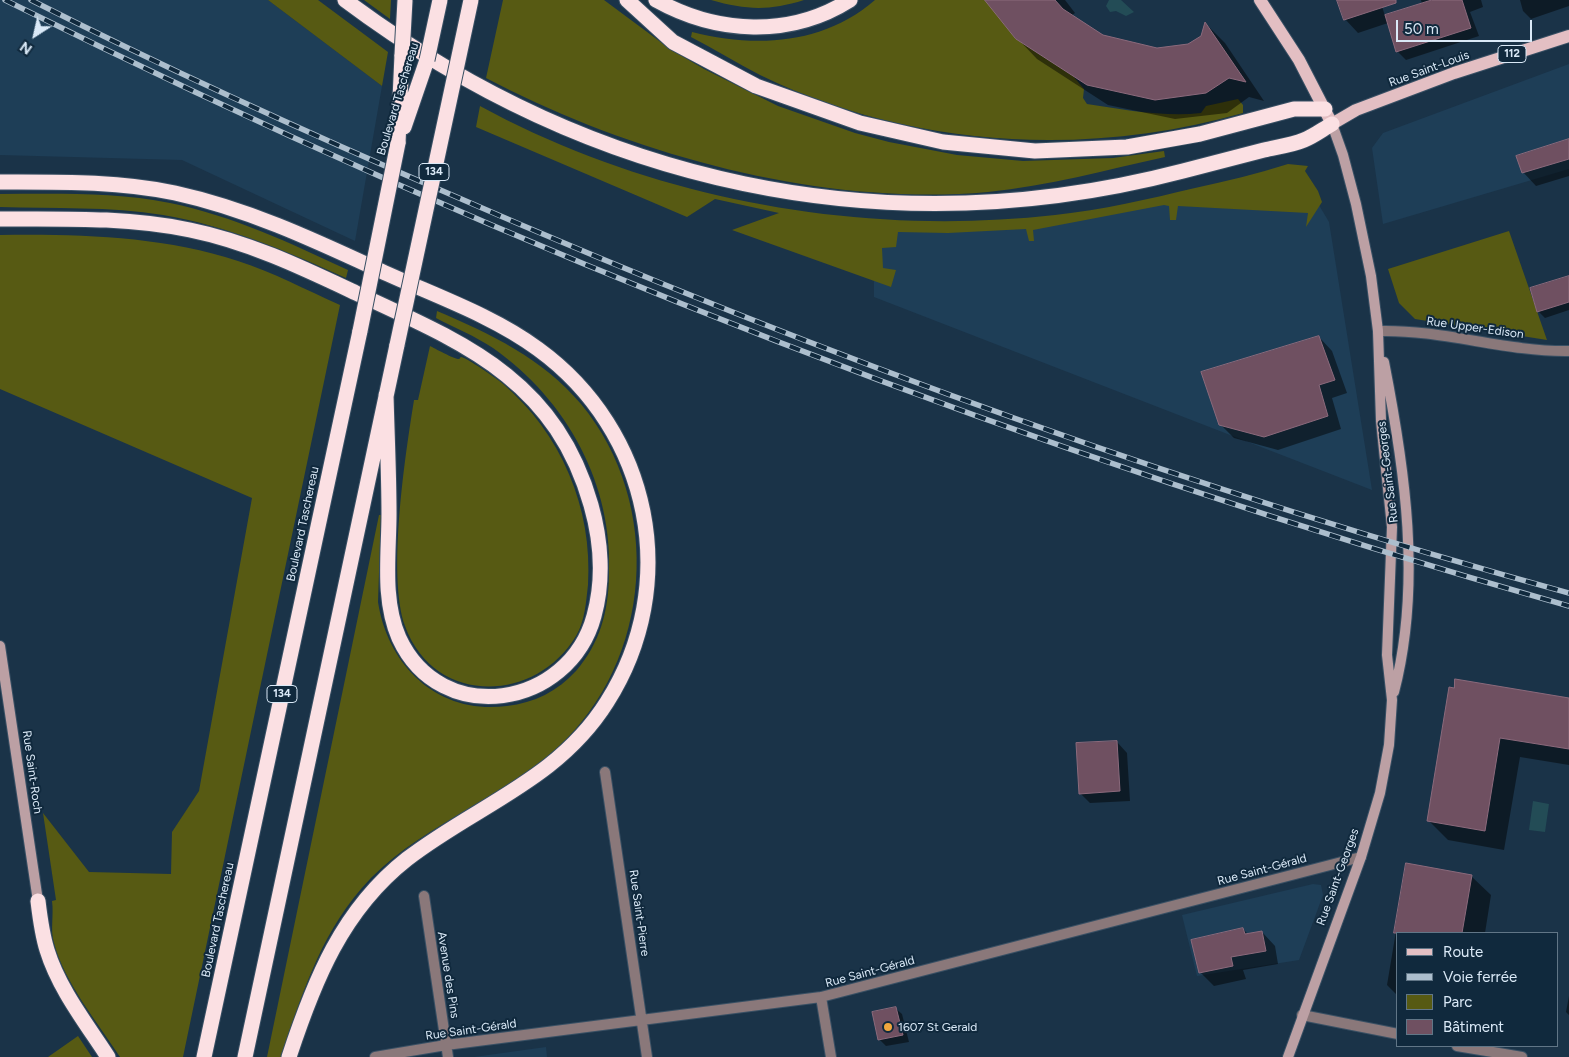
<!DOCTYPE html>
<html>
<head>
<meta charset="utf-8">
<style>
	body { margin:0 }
	#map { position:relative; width:1569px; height:1057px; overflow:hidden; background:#1a3348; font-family:Figtree,sans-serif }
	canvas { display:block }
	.legend { position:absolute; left:1396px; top:932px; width:162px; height:115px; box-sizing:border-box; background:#10293d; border:1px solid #617687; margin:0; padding:6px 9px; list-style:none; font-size:15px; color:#dae9f7 }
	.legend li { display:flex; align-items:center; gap:10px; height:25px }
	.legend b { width:25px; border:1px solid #617687 }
	.north { position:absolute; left:10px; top:10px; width:50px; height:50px; -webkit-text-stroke:4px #10293d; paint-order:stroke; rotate:215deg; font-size:14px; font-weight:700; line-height:20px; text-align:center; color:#dae9f7 }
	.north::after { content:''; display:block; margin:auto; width:18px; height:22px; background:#dae9f7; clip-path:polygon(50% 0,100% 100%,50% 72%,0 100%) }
	.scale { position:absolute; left:1396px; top:20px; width:136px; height:22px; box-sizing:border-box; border:2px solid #dae9f7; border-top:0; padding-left:6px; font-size:15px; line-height:18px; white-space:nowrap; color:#dae9f7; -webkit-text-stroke:4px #10293d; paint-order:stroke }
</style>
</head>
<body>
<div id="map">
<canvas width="1569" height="1057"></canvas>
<ul class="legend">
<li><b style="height:6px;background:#e3bfc3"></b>Route</li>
<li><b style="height:6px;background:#acbecd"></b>Voie ferrée</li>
<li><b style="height:14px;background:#575a13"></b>Parc</li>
<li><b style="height:14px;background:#6f5061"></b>Bâtiment</li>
</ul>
<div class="north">N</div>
<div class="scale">50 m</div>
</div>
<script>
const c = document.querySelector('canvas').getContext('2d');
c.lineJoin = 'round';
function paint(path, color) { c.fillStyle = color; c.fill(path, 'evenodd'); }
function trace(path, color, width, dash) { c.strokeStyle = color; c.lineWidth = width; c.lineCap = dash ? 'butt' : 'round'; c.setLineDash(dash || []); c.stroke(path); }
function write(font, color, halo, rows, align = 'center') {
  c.font = font + ' Figtree,sans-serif'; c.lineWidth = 4; c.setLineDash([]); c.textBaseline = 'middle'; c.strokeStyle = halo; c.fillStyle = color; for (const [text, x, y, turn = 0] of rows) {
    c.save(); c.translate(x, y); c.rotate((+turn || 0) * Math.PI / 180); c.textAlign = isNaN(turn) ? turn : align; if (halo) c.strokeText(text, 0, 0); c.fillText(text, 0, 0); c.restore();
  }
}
paint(new Path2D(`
	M 0,0 L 268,0 L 382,86 L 355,241 L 182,160 L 0,155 Z
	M 1569,64 L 1569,169 L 1383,224 L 1372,148 L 1383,133 Z
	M 1297,168 L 1329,222 L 1372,490 L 874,297 L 874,229 L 1032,229 Z
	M 1313,884 L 1321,885 L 1323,895 L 1299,960 L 1197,976 L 1182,915 Z
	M 546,1047 L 547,1057 L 474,1057 Z`), '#1e3e57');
paint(new Path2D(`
	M 268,0 L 318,0 L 388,52 L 382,86 Z
	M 364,0 L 391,0 L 390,19 Z
	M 503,0 L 604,0 L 670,49 L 704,69 L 778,106 L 855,133 L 889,142 L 957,155 L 1023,161 L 1113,158 L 1164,151 L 1165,157 C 1106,170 1048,186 988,192 C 822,207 632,155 486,78 Z
	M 711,0 L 804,0 C 769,11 746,10 711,0 Z
	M 875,0 L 986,0 L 1016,39 L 1073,76 L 1084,89 L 1083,98 L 1087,104 C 1125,110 1165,117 1201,113 L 1206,106 L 1238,99 L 1243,105 L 1243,113 C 1085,158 910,148 760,75 C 737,63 714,49 691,37 L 692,32 C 755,48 823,45 875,0 Z
	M 480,106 C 653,200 860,237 1055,215 C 1102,210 1149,199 1195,188 C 1226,181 1257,174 1288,164 L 1308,166 L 1305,171 L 1318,191 L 1322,202 L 1306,227 L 1308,213 L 1178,206 L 1176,220 L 1170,220 L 1169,206 L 1164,205 L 1033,230 L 1034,241 L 1029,241 L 1026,229 L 948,233 L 898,232 L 896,247 L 882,248 L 883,268 L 896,270 L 891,287 L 732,230 L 779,213 L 715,199 L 687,217 L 476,127 Z
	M 0,194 C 57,194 115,192 170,203 C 233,216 290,243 348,270 L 346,278 C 286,251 228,226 163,215 C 110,206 54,209 0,207 Z
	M 1509,231 L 1547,340 L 1415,319 L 1399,303 L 1388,269 Z
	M 0,235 C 80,234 161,236 238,261 C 273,272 306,290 340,305 L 183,1057 L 120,1057 C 98,1023 64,982 54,943 C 50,930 54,915 52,901 L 56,900 L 43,813 L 89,872 L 171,874 L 172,832 L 199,791 L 252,498 L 0,389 Z
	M 437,311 C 491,334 542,358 581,404 C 664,504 653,661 557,748 C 497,803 414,827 361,889 C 319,938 301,997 281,1057 L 267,1057 L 379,515 L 381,515 L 378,602 C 388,667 439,715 507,706 C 534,703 558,691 576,671 C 600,643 608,612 609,577 C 614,485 567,400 493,348 C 475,336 455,328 436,318 Z
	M 430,346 C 434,348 456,360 459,359 C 460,359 460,357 461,357 C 466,357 497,379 502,383 C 561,433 593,508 588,585 C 586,602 585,621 576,636 C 535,704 434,706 405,626 C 387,575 405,456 414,400 L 418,400 Z
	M 78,1036 L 92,1057 L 48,1057 Z`), '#575a13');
paint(new Path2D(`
	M 1109,0 L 1121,0 L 1134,12 L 1126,16 L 1116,11 L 1110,12 L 1106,6 Z
	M 1533,801 L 1549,804 L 1545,832 L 1529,830 Z`), '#234c56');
paint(new Path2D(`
	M 988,0 L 1065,0 L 1075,13 L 1071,16 L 1103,36 L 1157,50 L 1189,45 L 1202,36 L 1206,24 L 1225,43 L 1264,101 L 1249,97 L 1227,113 L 1175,119 L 1108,105 L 1037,59 L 1017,38 Z
	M 1339,0 L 1380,0 L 1385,16 L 1422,4 L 1421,0 L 1481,0 L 1483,7 L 1470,12 L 1479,36 L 1406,60 L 1398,52 L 1388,23 L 1358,33 L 1345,19 Z
	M 1520,0 L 1569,0 L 1569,6 L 1531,19 L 1523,11 Z
	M 1569,140 L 1569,176 L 1536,186 L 1523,172 Z
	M 1569,277 L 1569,310 L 1545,318 L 1538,311 Z
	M 1319,337 L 1332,351 L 1347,393 L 1332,398 L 1341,429 L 1278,450 L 1234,438 L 1220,424 Z
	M 1450,689 L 1569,699 L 1569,765 L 1520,757 L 1504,850 L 1448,840 L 1429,821 Z
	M 1117,742 L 1127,753 L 1130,801 L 1090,803 L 1080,793 Z
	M 1407,865 L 1471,876 L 1491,895 L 1485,933 L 1398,933 L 1398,996 L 1387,985 Z
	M 1243,929 L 1248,934 L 1262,932 L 1275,946 L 1278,964 L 1243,970 L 1246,979 L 1214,986 L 1200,972 Z
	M 1569,996 L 1569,1015 L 1566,1012 Z
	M 895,1008 L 902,1014 L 909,1042 L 886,1046 L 879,1039 Z`), '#0007');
const building = new Path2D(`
	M 985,0 L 1055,0 L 1063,9 L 1103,35 L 1157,48 L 1188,44 L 1201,36 L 1205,22 L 1246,82 L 1229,78 L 1206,93 L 1155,100 L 1087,85 L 1016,39 Z
	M 1337,0 L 1396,0 L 1396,3 L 1344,20 Z
	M 1432,0 L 1462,0 L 1471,28 L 1396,52 L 1385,15 Z
	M 1569,139 L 1569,159 L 1522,173 L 1516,156 Z
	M 1569,276 L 1569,302 L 1537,312 L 1530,288 Z
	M 1319,336 L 1335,380 L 1319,385 L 1328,416 L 1264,437 L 1219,425 L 1201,372 Z
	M 1455,679 L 1569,698 L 1569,749 L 1500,738 L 1485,831 L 1427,821 L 1449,687 L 1454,688 Z
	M 1117,741 L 1120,791 L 1079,794 L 1076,743 Z
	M 1406,863 L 1472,875 L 1462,933 L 1394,933 Z
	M 1243,928 L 1245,934 L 1262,931 L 1266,951 L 1231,957 L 1233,966 L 1199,973 L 1191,940 Z
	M 896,1007 L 903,1035 L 878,1040 L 872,1012 Z`);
paint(building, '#6f5061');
trace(building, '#8b6a7c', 1);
const street = new Path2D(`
	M 1378,331 C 1442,329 1505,352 1569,351
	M 605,772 L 647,1057
	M 424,896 L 448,1057
	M 821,997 L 831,1057
	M 1302,1015 L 1398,1034
	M 1457,1046 L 1522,1057
	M 375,1057 L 446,1045 L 821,997 L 1361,857`);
const secondary = new Path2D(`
	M 1384,362 C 1405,469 1422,584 1394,692
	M 0,646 L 38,901
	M 1288,1057 L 1361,857 L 1380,793 L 1389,745 L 1392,700 L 1387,655 L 1392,527 L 1381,421 L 1378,331 L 1371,276 L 1356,204 L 1343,155 L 1332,124`);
const primary = new Path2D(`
	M 1260,0 L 1299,60 L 1332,124 L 1356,110 L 1454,73 L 1569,36`);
const highway = new Path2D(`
	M 345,0 C 591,184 884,249 1183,171 C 1210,164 1237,157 1264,150 C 1277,147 1292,145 1304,140 C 1314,136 1323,129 1332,124
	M 627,0 L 673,42 L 756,86 L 860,123 L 943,142 L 1035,151 L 1127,147 L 1200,134 L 1294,109 L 1325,109
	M 656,0 C 717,34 790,38 850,0
	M 404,127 L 427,60
	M 398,143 L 402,55
	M 0,182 C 59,182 118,181 175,193 C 248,209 314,240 381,271 C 433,295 492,315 538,349 C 651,431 682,584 607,702 C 558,780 477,805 407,859 C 342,910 314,981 289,1057
	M 0,219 C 64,219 127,217 190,230 C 249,242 303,268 356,293 C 464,343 555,379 591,505 C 601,540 604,580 594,616 C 569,708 441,729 399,638 C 382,599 389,554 389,514 C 389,474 387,435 386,395
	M 38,901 C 40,918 42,934 47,950 C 59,989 86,1023 108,1057
	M 204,1057 L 360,331
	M 245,1057 L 397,345`);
trace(street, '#395064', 12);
trace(secondary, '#395064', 12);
trace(primary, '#395064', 14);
trace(highway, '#395064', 17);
trace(street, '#8a787a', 10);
trace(secondary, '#bca0a4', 10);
trace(primary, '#e3bfc3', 12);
trace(highway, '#fbe0e3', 15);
const rail = new Path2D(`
	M 5,0 C 507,250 1030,454 1569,606
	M 31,0 C 169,70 310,134 452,195 C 814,353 1188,489 1569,593`);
trace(rail, '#acbecd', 5.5);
trace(rail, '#10293d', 4, [11]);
const highwayBridge = new Path2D(`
	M 402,55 L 405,0
	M 427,60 L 440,0
	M 360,331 L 398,143
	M 397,345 L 471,0`);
trace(highwayBridge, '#395064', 17, []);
trace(highwayBridge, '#fbe0e3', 15);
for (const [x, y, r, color] of [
	[888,1027,5,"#f0a63e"]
]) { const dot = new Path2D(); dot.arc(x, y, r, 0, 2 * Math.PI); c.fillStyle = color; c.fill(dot); trace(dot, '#10293d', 2); }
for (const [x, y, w] of [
	[1512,54,28],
	[434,172,30],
	[282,694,30]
]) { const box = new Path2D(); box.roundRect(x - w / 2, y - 8.5, w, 17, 4); c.fillStyle = '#10293d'; c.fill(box); trace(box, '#dae9f7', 1); }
write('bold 11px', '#dae9f7', null, [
	["112",1512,54],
	["134",434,172],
	["134",282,694]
]);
write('12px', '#dae9f7', '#10293d', [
	["Rue Saint-Louis",1429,69,-20],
	["Boulevard Taschereau",398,99,-73],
	["Rue Upper-Edison",1475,328,8],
	["Rue Saint-Georges",1388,472,-97],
	["Boulevard Taschereau",303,524,-78],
	["Rue Saint-Roch",32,772,82],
	["Rue Saint-Gérald",1262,870,-15],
	["Rue Saint-Georges",1338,877,-70],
	["Rue Saint-Pierre",639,913,82],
	["Boulevard Taschereau",218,920,-78],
	["Rue Saint-Gérald",870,972,-15],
	["Avenue des Pins",448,975,81],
	["Rue Saint-Gérald",471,1030,-8]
]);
write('12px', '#dae9f7', '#10293d', [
	["1607 St Gerald",898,1027]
], 'left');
</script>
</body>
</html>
